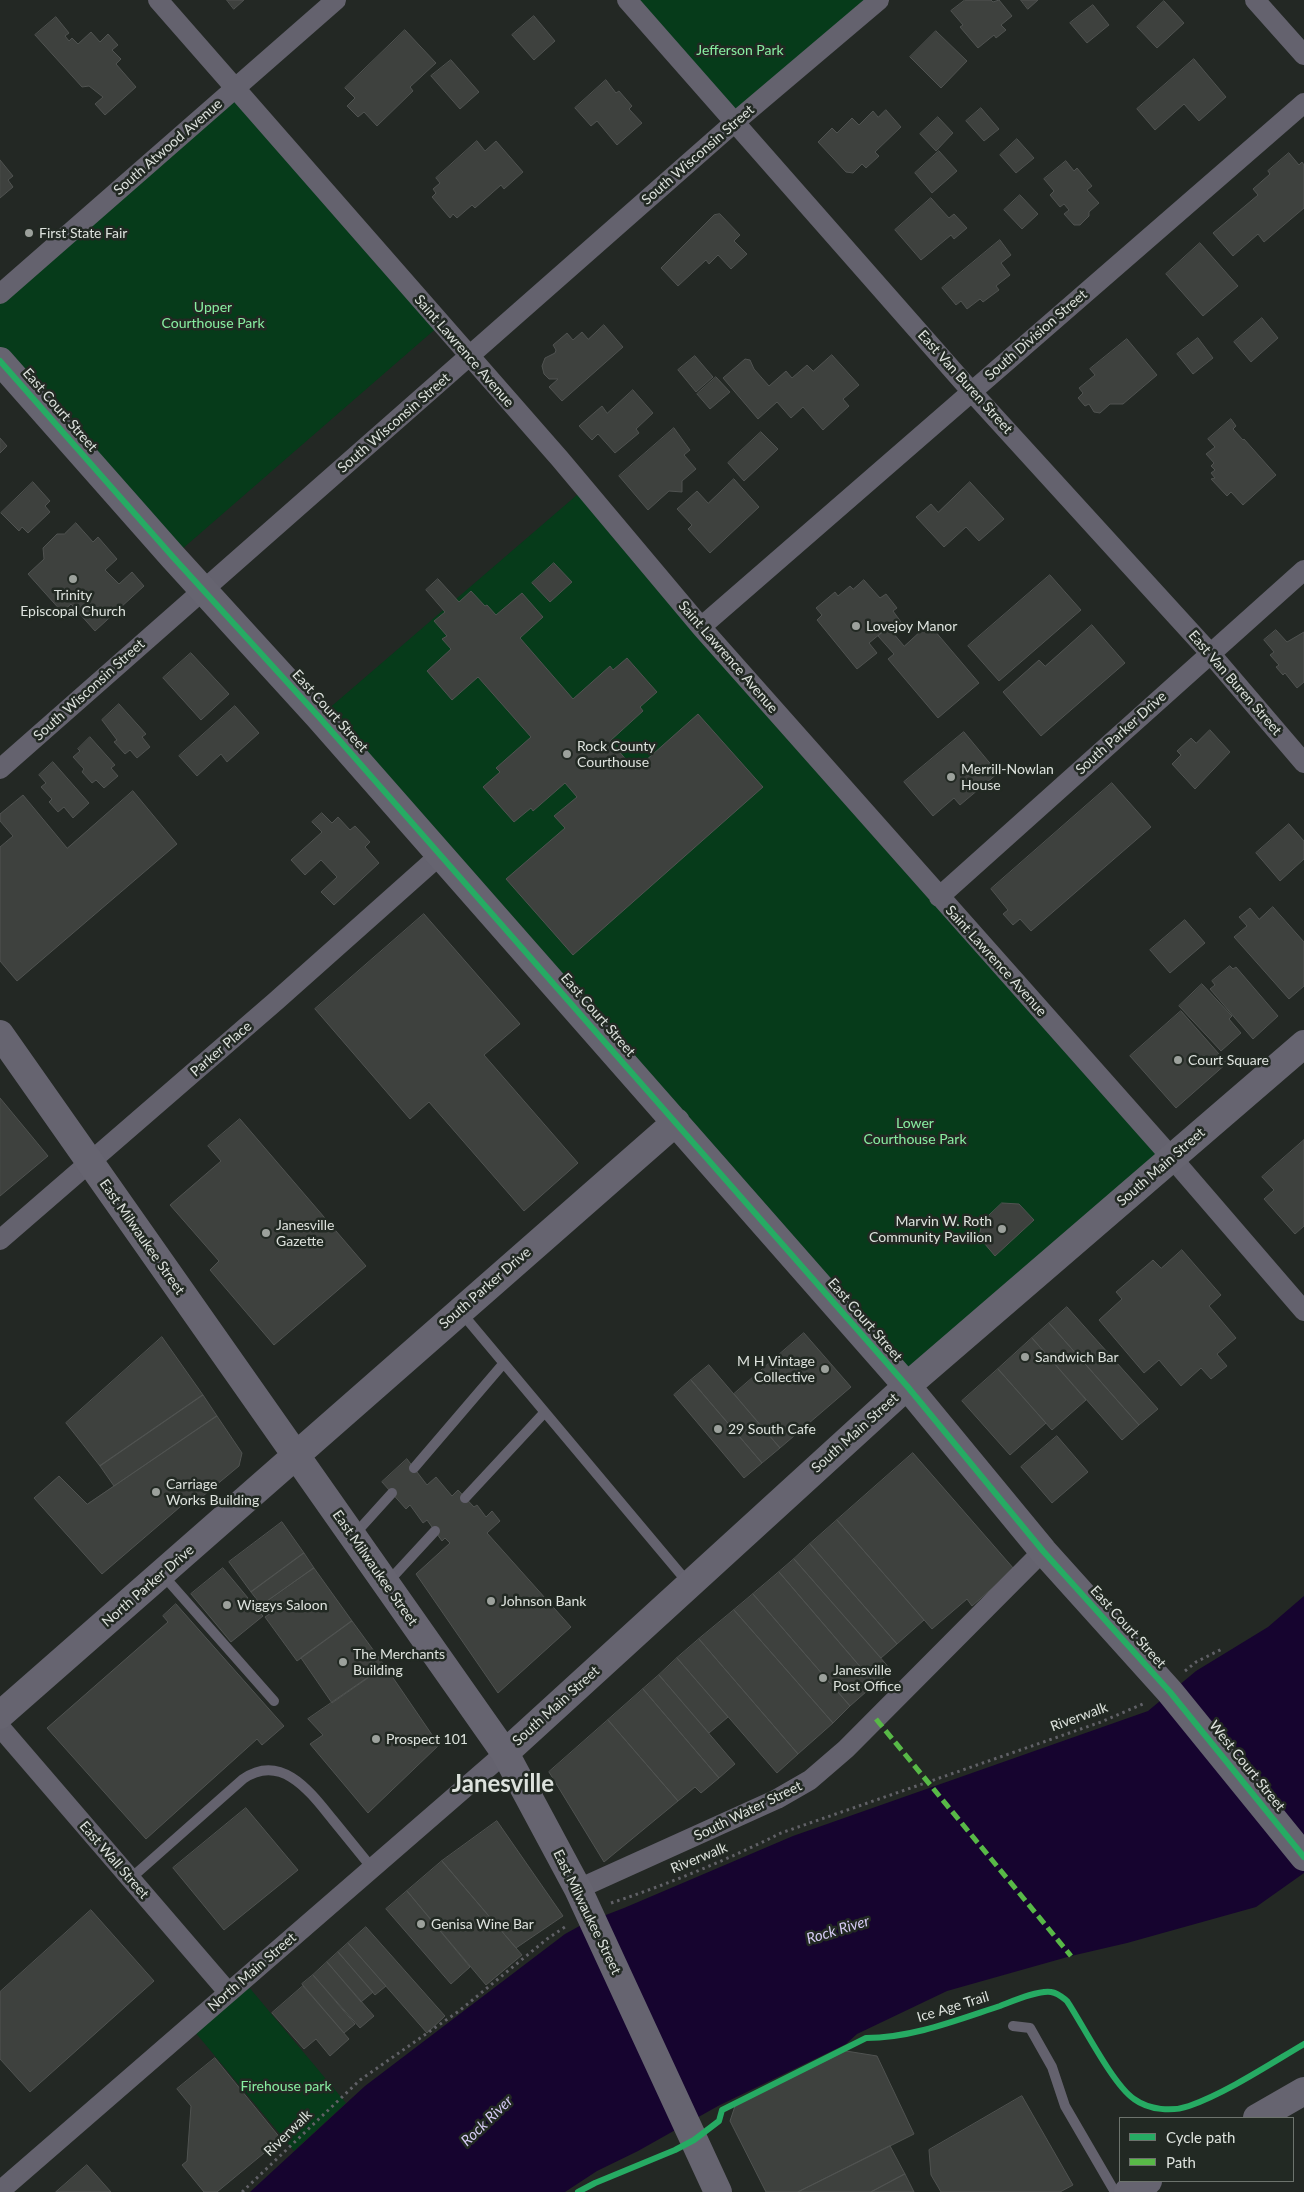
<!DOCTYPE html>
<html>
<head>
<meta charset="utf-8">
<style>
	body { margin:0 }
	#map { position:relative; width:1304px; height:2192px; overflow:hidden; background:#232824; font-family:Lato,sans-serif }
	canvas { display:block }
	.legend { position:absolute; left:1119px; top:2117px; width:175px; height:65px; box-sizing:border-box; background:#222923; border:1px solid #6d736d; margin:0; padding:6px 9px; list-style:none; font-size:15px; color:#dde2dd }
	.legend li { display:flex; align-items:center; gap:10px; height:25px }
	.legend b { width:25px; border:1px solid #6d736d }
</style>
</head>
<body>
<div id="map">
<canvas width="1304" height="2192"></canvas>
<ul class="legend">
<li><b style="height:6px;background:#26ab63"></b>Cycle path</li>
<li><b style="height:6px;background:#58b947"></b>Path</li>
</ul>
</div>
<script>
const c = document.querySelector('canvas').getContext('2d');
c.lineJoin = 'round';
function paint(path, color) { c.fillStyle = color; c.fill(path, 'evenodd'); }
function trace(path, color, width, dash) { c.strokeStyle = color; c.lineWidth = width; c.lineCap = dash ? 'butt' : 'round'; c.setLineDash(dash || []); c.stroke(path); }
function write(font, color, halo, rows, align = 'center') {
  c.font = font + ' Lato,sans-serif'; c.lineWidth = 5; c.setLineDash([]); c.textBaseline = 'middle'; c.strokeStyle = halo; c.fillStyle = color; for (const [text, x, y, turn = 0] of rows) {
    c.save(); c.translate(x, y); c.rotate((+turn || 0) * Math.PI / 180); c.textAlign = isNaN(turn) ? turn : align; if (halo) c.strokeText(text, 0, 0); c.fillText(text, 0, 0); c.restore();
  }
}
paint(new Path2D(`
	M 627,0 L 879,0 L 735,122 Z
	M 236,89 L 440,325 L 173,557 L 0,361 L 0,294 Z
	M 585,488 L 1172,1158 L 907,1386 L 319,717 Z
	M 243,1980 L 346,2103 L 294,2151 L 190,2026 Z`), '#063b1a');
paint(new Path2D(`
	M 1304,1596 L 1304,1873 L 1256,1907 L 1127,1943 L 1071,1956 L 947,1991 L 857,2034 L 846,2044 L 718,2106 L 638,2151 L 597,2171 L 565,2192 L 250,2192 L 365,2086 L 565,1934 L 585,1923 L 624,1908 L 793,1836 L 1148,1711 L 1196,1671 L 1268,1627 Z`), '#16042f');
const building = new Path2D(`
	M 227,0 L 244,0 L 234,9 Z
	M 965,0 L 991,0 L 993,2 L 999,0 L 1012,16 L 1001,25 L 1006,30 L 996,38 L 994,35 L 978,48 L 960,27 L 963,25 L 951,11 Z
	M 1021,0 L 1038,0 L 1028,9 Z
	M 1164,1 L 1184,23 L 1157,48 L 1137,27 Z
	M 1093,5 L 1109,25 L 1087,43 L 1070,23 Z
	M 534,16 L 555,41 L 534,60 L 512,35 Z
	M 56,17 L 69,33 L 65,36 L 69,41 L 72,38 L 78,44 L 91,32 L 100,42 L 108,34 L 118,45 L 112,50 L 121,59 L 116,64 L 136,87 L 105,115 L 95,104 L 103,97 L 89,86 L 82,87 L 35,35 Z
	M 405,30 L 436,63 L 410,87 L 413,91 L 377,126 L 364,112 L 358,117 L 347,106 L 355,98 L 345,88 Z
	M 936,31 L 967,61 L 941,88 L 910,57 Z
	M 1194,59 L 1226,97 L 1199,121 L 1184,104 L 1155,130 L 1137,109 Z
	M 451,60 L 479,92 L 460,109 L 431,76 Z
	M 606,80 L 616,93 L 619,91 L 632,106 L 629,109 L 642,123 L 617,145 L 597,121 L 591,126 L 575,108 Z
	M 981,108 L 999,129 L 984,141 L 966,121 Z
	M 886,110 L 901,127 L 875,152 L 879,156 L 866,168 L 862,164 L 853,173 L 846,172 L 818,142 L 832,128 L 837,133 L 852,118 L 859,125 L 873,111 L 878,117 Z
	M 938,117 L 953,133 L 936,151 L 920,134 Z
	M 1017,139 L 1034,158 L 1016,173 L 1000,155 Z
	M 477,141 L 485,151 L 496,141 L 523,172 L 504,189 L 501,185 L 475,208 L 472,205 L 457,218 L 453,214 L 450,218 L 432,197 L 436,193 L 433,189 L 440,183 L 436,178 Z
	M 939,151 L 957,171 L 932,193 L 915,173 Z
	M 1289,153 L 1299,165 L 1302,162 L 1304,165 L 1304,208 L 1264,242 L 1258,234 L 1233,256 L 1213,233 L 1258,195 L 1253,189 L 1270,174 L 1268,171 Z
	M 0,160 L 13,176 L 8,180 L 13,187 L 0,198 Z
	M 1066,161 L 1074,171 L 1077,168 L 1092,186 L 1087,190 L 1099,203 L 1089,212 L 1089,216 L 1080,225 L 1074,225 L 1064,214 L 1069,210 L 1064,204 L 1060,207 L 1050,195 L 1054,191 L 1044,179 Z
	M 1020,195 L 1038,214 L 1022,229 L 1004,210 Z
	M 931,198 L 949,218 L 954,214 L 967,228 L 954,239 L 951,235 L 921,260 L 895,230 Z
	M 720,214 L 740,235 L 734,241 L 747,254 L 731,269 L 718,255 L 709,264 L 706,260 L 678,286 L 661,268 L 714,215 Z
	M 1000,240 L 1011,255 L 1001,263 L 1010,275 L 996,286 L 999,290 L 983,302 L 980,299 L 967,309 L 961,301 L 956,305 L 942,288 Z
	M 1200,243 L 1238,286 L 1203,316 L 1166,274 Z
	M 1262,318 L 1278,338 L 1251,362 L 1234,342 Z
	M 604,325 L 623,347 L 562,401 L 549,387 L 558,379 L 549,379 L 544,374 L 542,366 L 545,358 L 555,353 L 556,350 L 553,345 L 567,333 L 573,340 L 582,332 L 588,339 Z
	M 1198,338 L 1213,358 L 1193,374 L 1177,354 Z
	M 1127,339 L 1157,375 L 1123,404 L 1110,404 L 1100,413 L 1094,412 L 1089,404 L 1085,406 L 1078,398 L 1083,393 L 1079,388 L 1095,375 L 1090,369 Z
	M 832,355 L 859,385 L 843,399 L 849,406 L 823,430 L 803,407 L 791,418 L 777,402 L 758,419 L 723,378 L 745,359 L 750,360 L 754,369 L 769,386 L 786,371 L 792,378 L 807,365 L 813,371 Z
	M 695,356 L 713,377 L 696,392 L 678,370 Z
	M 716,377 L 730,392 L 710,409 L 697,394 Z
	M 633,390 L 653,413 L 636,429 L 639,433 L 615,453 L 598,434 L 592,440 L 579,426 L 602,406 L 607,413 Z
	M 1231,419 L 1236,426 L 1233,429 L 1243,440 L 1244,439 L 1276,475 L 1243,505 L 1231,492 L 1227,496 L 1211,479 L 1215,478 L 1211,473 L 1215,470 L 1211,466 L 1214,463 L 1206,454 L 1215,447 L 1208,439 Z
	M 674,428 L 690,450 L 684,455 L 696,469 L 682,481 L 682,492 L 669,491 L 648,510 L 619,476 Z
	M 761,432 L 778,449 L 744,481 L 728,463 Z
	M 0,438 L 7,446 L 0,453 Z
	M 734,479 L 759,507 L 710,553 L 688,529 L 692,525 L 677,509 L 697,491 L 708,503 Z
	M 33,482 L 50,501 L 45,506 L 50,512 L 28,533 L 22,527 L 19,531 L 1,513 Z
	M 970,482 L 1004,519 L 979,541 L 966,527 L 944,547 L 916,517 L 931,504 L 938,512 Z
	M 76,523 L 93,542 L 98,537 L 117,559 L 105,570 L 119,584 L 132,572 L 144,586 L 95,631 L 71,604 L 62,612 L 28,574 L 44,559 L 43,548 L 57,534 L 64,534 Z
	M 554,563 L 572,582 L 550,602 L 532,583 Z
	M 1050,575 L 1081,610 L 999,681 L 968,646 Z
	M 438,579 L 459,602 L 471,591 L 485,606 L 487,605 L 496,615 L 522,593 L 543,617 L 520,638 L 573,699 L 610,666 L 613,670 L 627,658 L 657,692 L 640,707 L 643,711 L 610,741 L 635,770 L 698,714 L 763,787 L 573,955 L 506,879 L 565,828 L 554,816 L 577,797 L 565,783 L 533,811 L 531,808 L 514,822 L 483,787 L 500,772 L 496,768 L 531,737 L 478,677 L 452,700 L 427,671 L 451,649 L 442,639 L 447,636 L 434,621 L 445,612 L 426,590 Z
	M 864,580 L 880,598 L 886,594 L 897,608 L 893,611 L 901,622 L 895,627 L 892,624 L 869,643 L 877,653 L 857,669 L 817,620 L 822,615 L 816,608 L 835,592 L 838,596 L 850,586 L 853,589 Z
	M 929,624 L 979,683 L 938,718 L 888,659 L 894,654 L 878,636 L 888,627 L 904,646 Z
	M 1092,625 L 1125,663 L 1041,736 L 1003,692 L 1039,660 L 1045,666 Z
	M 1276,630 L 1287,642 L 1304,632 L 1304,682 L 1297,688 L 1285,673 L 1283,675 L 1276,667 L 1279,665 L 1270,655 L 1274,652 L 1264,640 Z
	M 191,653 L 229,694 L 201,720 L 163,678 Z
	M 119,704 L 146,734 L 142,737 L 150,747 L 137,758 L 130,750 L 125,754 L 114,742 L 117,740 L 102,720 Z
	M 235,706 L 259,733 L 227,762 L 221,754 L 197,776 L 179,756 Z
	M 1210,730 L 1230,752 L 1195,789 L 1172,764 L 1181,755 L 1177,751 L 1191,738 L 1196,743 Z
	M 964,732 L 998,773 L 960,805 L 954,798 L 933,816 L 904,782 Z
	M 90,737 L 115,765 L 111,768 L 118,776 L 104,788 L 96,780 L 92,783 L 82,772 L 84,769 L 73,757 L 80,751 L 78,749 Z
	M 53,762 L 89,803 L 73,818 L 64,807 L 58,812 L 49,802 L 52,799 L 41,787 L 46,783 L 39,775 Z
	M 1112,783 L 1151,827 L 1031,931 L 1020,919 L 1013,925 L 1003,914 L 1008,910 L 991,889 Z
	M 133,791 L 177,844 L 17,981 L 0,961 L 0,847 L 13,836 L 0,821 L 0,814 L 23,795 L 67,848 Z
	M 322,813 L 332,823 L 338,817 L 350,830 L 355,826 L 370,842 L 365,847 L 379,863 L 334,905 L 321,892 L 337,877 L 321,860 L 305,875 L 291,860 L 322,832 L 312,822 Z
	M 1289,824 L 1304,841 L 1304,859 L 1280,881 L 1256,853 Z
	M 1273,907 L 1304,942 L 1304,986 L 1289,999 L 1234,937 L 1247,926 L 1239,917 L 1250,908 L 1259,919 Z
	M 424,914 L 520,1024 L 484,1055 L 578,1163 L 524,1211 L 429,1102 L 410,1119 L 315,1009 Z
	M 1185,920 L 1205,943 L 1170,973 L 1150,950 Z
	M 1230,966 L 1233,969 L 1236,967 L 1278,1016 L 1253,1039 L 1210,989 L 1215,985 L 1212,981 Z
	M 1202,984 L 1232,1016 L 1229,1019 L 1241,1033 L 1221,1051 L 1179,1006 Z
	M 1181,1011 L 1227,1063 L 1176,1108 L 1130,1056 Z
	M 0,1098 L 48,1156 L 0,1196 Z
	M 240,1119 L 366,1266 L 274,1345 L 210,1270 L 219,1261 L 170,1205 L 221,1161 L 208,1146 Z
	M 1304,1140 L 1304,1226 L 1295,1234 L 1264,1199 L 1274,1190 L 1262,1177 Z
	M 1002,1203 L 1019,1204 L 1034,1220 L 995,1256 L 979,1237 L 982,1222 Z
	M 1182,1250 L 1221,1295 L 1209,1306 L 1236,1338 L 1217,1354 L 1227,1366 L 1211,1379 L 1201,1368 L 1181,1386 L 1159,1360 L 1144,1373 L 1099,1320 L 1122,1299 L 1116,1292 L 1153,1260 L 1161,1268 Z
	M 1067,1307 L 1158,1409 L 1139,1425 L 1049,1323 Z
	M 1049,1323 L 1139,1425 L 1122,1440 L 1032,1338 Z
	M 804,1333 L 851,1387 L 780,1448 L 734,1394 Z
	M 162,1337 L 203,1395 L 100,1466 L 66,1423 Z
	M 1032,1338 L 1086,1400 L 1052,1430 L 998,1369 Z
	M 709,1365 L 780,1448 L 762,1463 L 691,1380 Z
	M 998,1369 L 1046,1423 L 1010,1455 L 962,1401 Z
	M 691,1380 L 762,1463 L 744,1478 L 674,1395 Z
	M 203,1395 L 217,1416 L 114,1486 L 100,1466 Z
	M 217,1416 L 242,1453 L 239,1466 L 191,1506 L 187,1501 L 102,1574 L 34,1498 L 59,1476 L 87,1504 Z
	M 1057,1436 L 1088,1472 L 1052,1503 L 1021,1467 Z
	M 913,1453 L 1014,1569 L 972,1606 L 967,1599 L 932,1629 L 837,1520 Z
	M 407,1459 L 427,1485 L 436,1477 L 452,1496 L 458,1490 L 474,1507 L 477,1505 L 486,1517 L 492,1511 L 500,1521 L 487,1533 L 571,1627 L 498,1693 L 416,1574 L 450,1543 L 445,1538 L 442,1541 L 427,1520 L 423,1523 L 410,1505 L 406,1509 L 382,1482 Z
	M 837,1520 L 924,1620 L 897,1644 L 810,1544 Z
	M 282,1522 L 304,1553 L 251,1592 L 229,1562 Z
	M 810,1544 L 897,1644 L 881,1658 L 794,1559 Z
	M 304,1553 L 314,1568 L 261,1605 L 251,1592 Z
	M 794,1559 L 892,1671 L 875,1684 L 779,1572 Z
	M 223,1568 L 263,1616 L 231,1642 L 191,1594 Z
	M 314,1568 L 352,1621 L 297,1661 L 265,1617 L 271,1613 L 264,1604 Z
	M 779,1572 L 875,1684 L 850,1706 L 753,1594 Z
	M 753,1594 L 850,1706 L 833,1723 L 734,1610 Z
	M 176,1604 L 284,1726 L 262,1745 L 257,1739 L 146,1839 L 47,1728 L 168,1622 L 163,1616 Z
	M 734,1610 L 833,1723 L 798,1754 L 699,1639 Z
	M 352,1621 L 385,1666 L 332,1703 L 301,1658 Z
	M 699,1639 L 798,1754 L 777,1773 L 677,1658 Z
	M 677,1658 L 728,1717 L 709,1733 L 659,1675 Z
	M 385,1666 L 439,1745 L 368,1813 L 310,1744 L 323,1735 L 308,1719 Z
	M 659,1675 L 735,1764 L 719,1778 L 643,1689 Z
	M 643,1689 L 719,1778 L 701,1793 L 695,1787 L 678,1801 L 608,1720 Z
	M 608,1720 L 678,1801 L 604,1862 L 549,1772 Z
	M 246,1808 L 298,1870 L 224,1930 L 173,1868 Z
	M 497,1821 L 563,1916 L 516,1948 L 442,1861 Z
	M 442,1861 L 522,1955 L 486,1985 L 407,1891 Z
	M 407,1891 L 470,1967 L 451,1984 L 386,1909 Z
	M 91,1910 L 154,1981 L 30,2092 L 0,2059 L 0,1992 Z
	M 366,1927 L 445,2016 L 427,2033 L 348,1943 Z
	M 348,1943 L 386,1986 L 375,1995 L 338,1952 Z
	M 338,1952 L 373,1992 L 361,2002 L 327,1962 Z
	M 327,1962 L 374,2016 L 360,2028 L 313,1975 Z
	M 313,1975 L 355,2024 L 344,2033 L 302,1984 Z
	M 303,1986 L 349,2039 L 330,2056 L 316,2039 L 304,2049 L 272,2013 Z
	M 846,2051 L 877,2056 L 914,2134 L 798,2192 L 766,2192 L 730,2121 L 735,2106 Z
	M 215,2058 L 281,2139 L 217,2192 L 204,2192 L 182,2165 L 187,2161 L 191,2106 L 177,2089 Z
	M 1022,2096 L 1073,2185 L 1060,2192 L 941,2192 L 931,2175 L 929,2150 Z
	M 890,2146 L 905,2174 L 871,2192 L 798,2192 Z
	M 87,2165 L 111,2192 L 56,2192 Z
	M 905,2174 L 914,2192 L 871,2192 Z`);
paint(building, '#3e413e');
trace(building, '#505351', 1);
trace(new Path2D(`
	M 1185,1671 L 1196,1662 L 1224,1648
	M 611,1903 C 669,1884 727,1860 781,1833 L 1101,1722 L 1145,1703
	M 242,2192 L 360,2080 L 459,2011 L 547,1939 L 568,1925`), '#616167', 3, [2.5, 4]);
trace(new Path2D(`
	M 460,1311 L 689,1584
	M 414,1468 L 503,1364
	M 465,1498 L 544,1413
	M 354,1535 L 392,1493
	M 162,1574 L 274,1701
	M 387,1583 L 435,1531
	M 130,1879 L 243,1779 C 282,1752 311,1793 333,1820 C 346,1836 359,1852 372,1868
	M 1013,2026 L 1030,2028 L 1052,2067 L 1065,2106 L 1115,2192`), '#64626e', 10);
trace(new Path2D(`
	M 158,0 L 560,459 L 701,627 L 1172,1158 L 1304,1311
	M 627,0 L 971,391 L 1210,653 L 1304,763
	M 1255,0 L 1304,55
	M 0,294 L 336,0
	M 701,627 L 1304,103
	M 0,769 L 735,122 L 879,0
	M 939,897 L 1304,570
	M 0,1240 L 276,1001 L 440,855
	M 0,1727 L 228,1992
	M 578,1889 L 777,1799 L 810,1780 L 846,1749 L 1043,1551
	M 0,2191 L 505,1753`), '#64626e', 20);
trace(new Path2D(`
	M 0,361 L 173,557 L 319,717 L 907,1386 L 1043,1551 L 1170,1692 L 1304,1857
	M 0,1034 L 505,1753 L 578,1889 L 718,2192
	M 0,1715 L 676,1122
	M 505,1753 L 907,1386 L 1304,1044
	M 1257,2118 L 1304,2091
	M 1128,2192 L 1148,2181`), '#666470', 28);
trace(new Path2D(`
	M 876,1719 L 1071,1956`), '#58b947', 5, [10, 5]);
trace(new Path2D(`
	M 0,361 L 173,557 L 319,717 L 907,1386 L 1043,1551 L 1170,1692 L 1304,1857
	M 578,2192 L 595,2183 L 675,2150 L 694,2140 L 719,2121 L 722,2110 L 866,2038 C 912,2038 957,2020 1000,2006 C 1013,2001 1038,1990 1051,1992 C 1058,1993 1062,1997 1067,2001 C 1083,2025 1113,2085 1134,2099 C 1149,2110 1172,2112 1189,2106 C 1226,2093 1270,2064 1304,2044`), '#26ab63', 6);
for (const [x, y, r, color] of [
	[29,233,5,"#9ca19c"],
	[73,579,5,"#9ca19c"],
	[856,626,5,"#9ca19c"],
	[567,754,5,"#9ca19c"],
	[951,777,5,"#9ca19c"],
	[1178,1060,5,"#9ca19c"],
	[1002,1229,5,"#9ca19c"],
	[266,1233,5,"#9ca19c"],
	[1025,1357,5,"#9ca19c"],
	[825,1369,5,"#9ca19c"],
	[718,1429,5,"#9ca19c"],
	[156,1492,5,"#9ca19c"],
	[491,1601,5,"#9ca19c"],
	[227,1605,5,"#9ca19c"],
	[343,1662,5,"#9ca19c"],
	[823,1678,5,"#9ca19c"],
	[376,1739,5,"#9ca19c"],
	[421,1924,5,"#9ca19c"]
]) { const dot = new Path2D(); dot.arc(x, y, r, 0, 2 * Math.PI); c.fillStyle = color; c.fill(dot); trace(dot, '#222923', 2); }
write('14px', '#88eea1', '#222923', [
	["Jefferson Park",740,50],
	["Upper",213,307],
	["Courthouse Park",213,323],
	["Lower",915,1123],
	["Courthouse Park",915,1139],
	["Firehouse park",286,2086]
]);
write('14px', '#dde2dd', '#222923', [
	["South Atwood Avenue",168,147,-41],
	["South Wisconsin Street",698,155,-41],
	["South Division Street",1036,335,-41],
	["Saint Lawrence Avenue",464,351,49],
	["East Van Buren Street",965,382,48],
	["East Court Street",60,410,49],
	["South Wisconsin Street",394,423,-41],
	["Saint Lawrence Avenue",728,657,49],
	["East Van Buren Street",1235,683,49],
	["South Wisconsin Street",89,690,-42],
	["East Court Street",330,711,48],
	["South Parker Drive",1121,733,-42],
	["Saint Lawrence Avenue",996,961,48],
	["East Court Street",598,1015,49],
	["Parker Place",221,1049,-41],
	["South Main Street",1161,1167,-41],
	["East Milwaukee Street",142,1237,55],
	["South Parker Drive",485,1288,-41],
	["East Court Street",865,1320,49],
	["South Main Street",855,1433,-42],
	["East Milwaukee Street",375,1568,55],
	["North Parker Drive",148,1586,-41],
	["East Court Street",1128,1627,48],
	["South Main Street",556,1706,-42],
	["Riverwalk",1079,1717,-20],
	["West Court Street",1247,1766,51],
	["South Water Street",748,1811,-26],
	["Riverwalk",699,1858,-22],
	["East Wall Street",114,1860,49],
	["East Milwaukee Street",587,1912,64],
	["North Main Street",252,1972,-41],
	["Ice Age Trail",953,2007,-17],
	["Riverwalk",288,2133,-44]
]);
write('14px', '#dde2dd', '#222923', [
	["First State Fair",39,233],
	["Trinity",73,595,"center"],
	["Episcopal Church",73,611,"center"],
	["Lovejoy Manor",866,626],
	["Rock County",577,746],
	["Courthouse",577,762],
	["Merrill-Nowlan",961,769],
	["House",961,785],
	["Court Square",1188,1060],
	["Marvin W. Roth",992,1221,"right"],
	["Community Pavilion",992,1237,"right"],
	["Janesville",276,1225],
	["Gazette",276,1241],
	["Sandwich Bar",1035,1357],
	["M H Vintage",815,1361,"right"],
	["Collective",815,1377,"right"],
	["29 South Cafe",728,1429],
	["Carriage",166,1484],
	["Works Building",166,1500],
	["Johnson Bank",501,1601],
	["Wiggys Saloon",237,1605],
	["The Merchants",353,1654],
	["Building",353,1670],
	["Janesville",833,1670],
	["Post Office",833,1686],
	["Prospect 101",386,1739],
	["Genisa Wine Bar",431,1924]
], 'left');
write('italic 15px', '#d5caf3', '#222923', [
	["Rock River",838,1930,-17],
	["Rock River",487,2121,-44]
]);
write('bold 24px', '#dde2dd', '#222923', [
	["Janesville",503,1784]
]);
</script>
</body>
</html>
